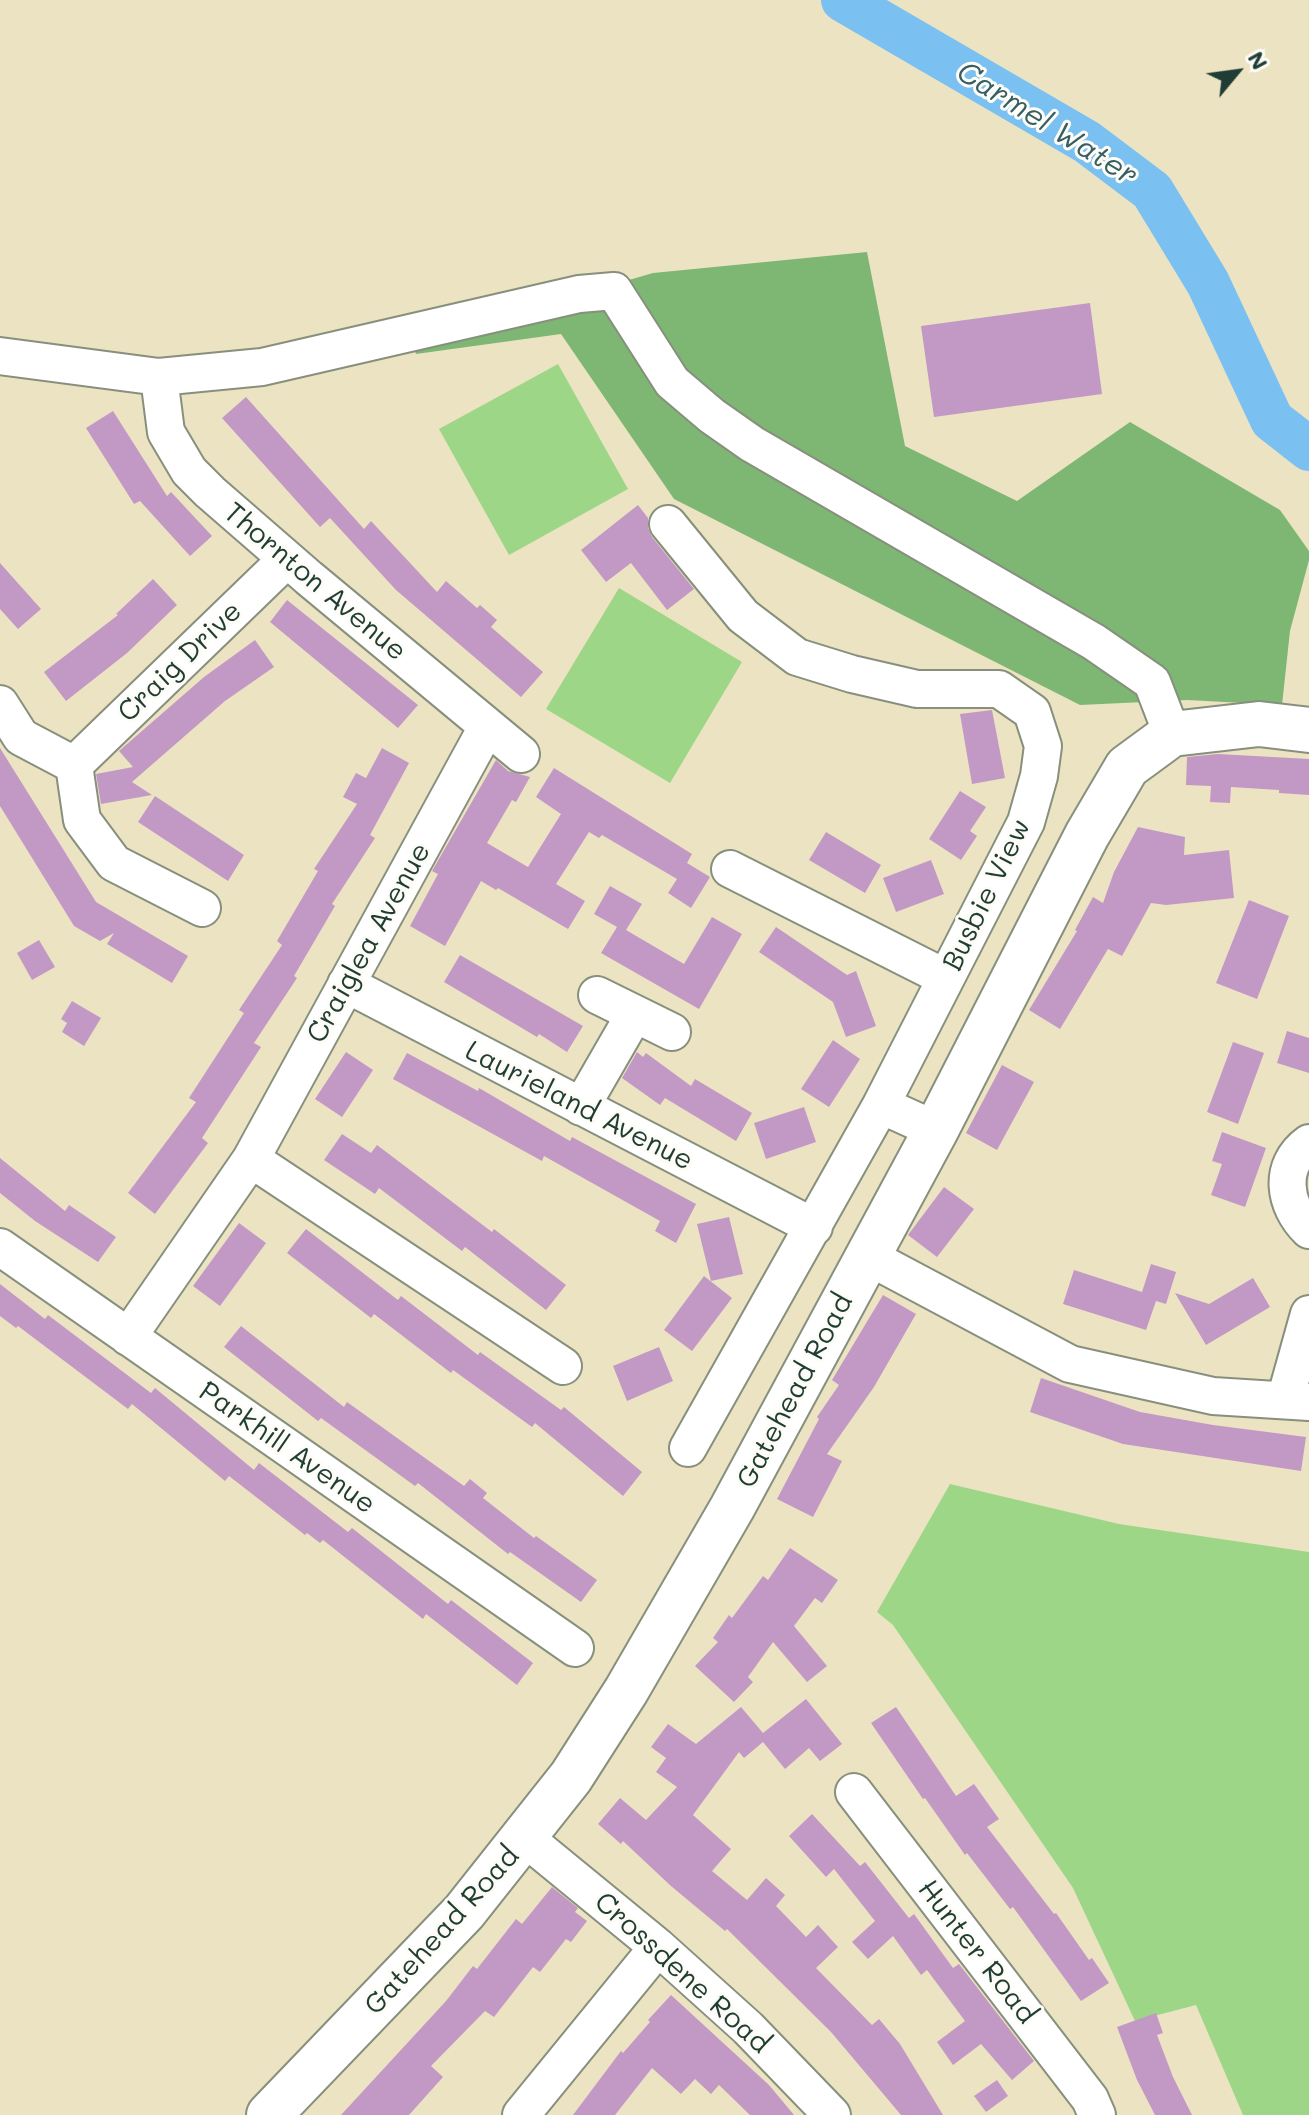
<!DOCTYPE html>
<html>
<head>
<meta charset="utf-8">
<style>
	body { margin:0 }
	#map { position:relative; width:1309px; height:2115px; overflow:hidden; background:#ece3c3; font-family:Mali,sans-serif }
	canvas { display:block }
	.north { position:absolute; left:1197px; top:32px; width:80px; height:80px; -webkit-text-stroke:6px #fdfcf7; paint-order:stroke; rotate:61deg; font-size:22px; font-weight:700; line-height:32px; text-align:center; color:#1f3d34 }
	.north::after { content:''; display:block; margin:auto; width:28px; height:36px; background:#1f3d34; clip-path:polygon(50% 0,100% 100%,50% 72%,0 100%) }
</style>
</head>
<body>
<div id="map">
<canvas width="1309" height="2115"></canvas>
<div class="north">N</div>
</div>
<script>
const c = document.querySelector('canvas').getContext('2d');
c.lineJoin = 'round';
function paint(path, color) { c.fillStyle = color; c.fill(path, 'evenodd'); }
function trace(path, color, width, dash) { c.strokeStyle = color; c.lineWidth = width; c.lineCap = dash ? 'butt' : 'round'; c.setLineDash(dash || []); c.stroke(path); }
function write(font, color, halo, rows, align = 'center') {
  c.font = font + ' Mali,sans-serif'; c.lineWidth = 6; c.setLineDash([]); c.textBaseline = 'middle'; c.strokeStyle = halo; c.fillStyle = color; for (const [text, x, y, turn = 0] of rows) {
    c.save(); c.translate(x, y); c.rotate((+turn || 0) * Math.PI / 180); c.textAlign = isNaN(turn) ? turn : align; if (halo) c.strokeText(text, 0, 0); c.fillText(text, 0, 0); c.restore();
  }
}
paint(new Path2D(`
	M 558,364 L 628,489 L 509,555 L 439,429 Z
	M 619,588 L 742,662 L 670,783 L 546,709 Z
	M 950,1484 L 1119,1524 L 1309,1552 L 1309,2115 L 1243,2115 L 1196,2005 L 1135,2021 L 1073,1888 L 893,1625 L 877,1612 Z`), '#9ed688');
paint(new Path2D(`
	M 867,252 L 905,446 L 1017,501 L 1130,422 L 1280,510 L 1309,551 L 1309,560 L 1290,631 L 1282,705 L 1187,700 L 1080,705 L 674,499 L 561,334 L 416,354 L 412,343 L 653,273 Z`), '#7eb774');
trace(new Path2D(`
	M 843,0 L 1087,142 L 1152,191 L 1208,283 L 1272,420 L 1309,449`), '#7ac0f1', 44);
paint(new Path2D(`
	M 1090,303 L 1102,394 L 934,417 L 921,326 Z
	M 246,397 L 364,529 L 371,521 L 437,592 L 446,581 L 477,608 L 480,605 L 497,620 L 491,627 L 543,672 L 521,697 L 396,590 L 330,518 L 320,527 L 222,418 Z
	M 113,411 L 167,496 L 171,492 L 212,536 L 190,556 L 140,501 L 134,504 L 86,428 Z
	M 638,505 L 648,518 L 648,528 L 652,537 L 694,589 L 667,610 L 631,563 L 606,582 L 581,550 Z
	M 0,563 L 41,609 L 18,629 L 0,609 Z
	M 153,579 L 177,605 L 127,653 L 66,701 L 44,672 L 118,615 L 116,614 Z
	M 287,600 L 418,705 L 398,728 L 270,622 Z
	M 255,640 L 274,667 L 225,701 L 132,782 L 152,795 L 101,804 L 96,774 L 133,767 L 119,751 L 204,677 Z
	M 992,710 L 1005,778 L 972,784 L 960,714 Z
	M 0,748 L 96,902 L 188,956 L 172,983 L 107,944 L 114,933 L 100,941 L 74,926 L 0,806 Z
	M 382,748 L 409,763 L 370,835 L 375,838 L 332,904 L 335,906 L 294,976 L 297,978 L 254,1043 L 261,1047 L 202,1138 L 208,1143 L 155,1214 L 128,1193 L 196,1102 L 189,1098 L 244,1013 L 239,1010 L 282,945 L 277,941 L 318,871 L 314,869 L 357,804 L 343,797 L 356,773 L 366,778 Z
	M 1218,754 L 1309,759 L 1309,795 L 1279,793 L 1279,790 L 1231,787 L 1230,803 L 1210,802 L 1211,786 L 1186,785 L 1187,757 Z
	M 496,760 L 508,771 L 530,777 L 516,802 L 512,800 L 487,843 L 528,867 L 561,814 L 536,797 L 554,768 L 692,854 L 687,863 L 710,877 L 691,908 L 668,893 L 677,879 L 602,835 L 599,838 L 589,832 L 556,884 L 585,901 L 568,929 L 498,888 L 496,890 L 481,881 L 445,946 L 410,926 L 438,874 L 432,871 Z
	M 960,791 L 986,807 L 970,831 L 977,836 L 961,860 L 929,839 Z
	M 155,796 L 244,855 L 228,881 L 138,822 Z
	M 1138,827 L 1185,837 L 1184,855 L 1229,850 L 1234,898 L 1166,905 L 1151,903 L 1122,956 L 1108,949 L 1060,1029 L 1029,1010 L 1077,931 L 1075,930 L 1093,897 L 1103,903 L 1114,872 Z
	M 826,832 L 881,865 L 865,893 L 809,860 Z
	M 931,860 L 944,894 L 896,912 L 883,878 Z
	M 610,886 L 642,904 L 626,930 L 684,964 L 712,917 L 742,934 L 699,1009 L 601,953 L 617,927 L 594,914 Z
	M 1249,900 L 1289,916 L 1257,999 L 1216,983 Z
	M 776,927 L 847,975 L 856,971 L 876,1026 L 846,1037 L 833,1002 L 759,952 Z
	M 39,940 L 55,967 L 32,980 L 17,953 Z
	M 460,955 L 583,1026 L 567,1052 L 539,1034 L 537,1037 L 444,982 Z
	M 72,1001 L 101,1018 L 84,1046 L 62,1032 L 67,1023 L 61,1019 Z
	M 1287,1031 L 1309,1038 L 1309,1073 L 1277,1063 Z
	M 833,1040 L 860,1059 L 829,1107 L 801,1089 Z
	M 1233,1042 L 1264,1053 L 1238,1124 L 1207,1112 Z
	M 346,1052 L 373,1070 L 342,1117 L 315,1099 Z
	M 637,1052 L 643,1057 L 646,1053 L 691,1086 L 695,1079 L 752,1113 L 736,1141 L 665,1098 L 660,1105 L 622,1078 Z
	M 407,1053 L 478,1091 L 479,1088 L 570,1141 L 572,1137 L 696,1204 L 676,1243 L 655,1231 L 660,1221 L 544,1156 L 542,1161 L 393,1079 Z
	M 1002,1065 L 1034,1082 L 997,1150 L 966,1133 Z
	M 804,1107 L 816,1142 L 766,1159 L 754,1123 Z
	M 1222,1132 L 1266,1148 L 1245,1207 L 1211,1195 L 1222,1164 L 1212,1161 Z
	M 342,1134 L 371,1153 L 377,1145 L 492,1232 L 494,1229 L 566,1285 L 546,1310 L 465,1247 L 462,1251 L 379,1188 L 375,1194 L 324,1160 Z
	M 0,1158 L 65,1211 L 69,1205 L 116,1237 L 98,1262 L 35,1221 L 0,1193 Z
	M 944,1187 L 974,1209 L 937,1257 L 908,1235 Z
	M 729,1217 L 743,1274 L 711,1281 L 697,1224 Z
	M 239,1223 L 266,1243 L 220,1306 L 193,1286 Z
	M 306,1229 L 398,1300 L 401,1296 L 478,1355 L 480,1352 L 561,1410 L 564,1407 L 642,1472 L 623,1496 L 535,1423 L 532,1427 L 453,1370 L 451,1373 L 374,1314 L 371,1318 L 287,1253 Z
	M 1151,1264 L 1176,1272 L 1166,1304 L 1156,1301 L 1146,1330 L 1063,1304 L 1074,1270 L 1142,1292 Z
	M 704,1276 L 732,1298 L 692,1351 L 664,1330 Z
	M 1253,1278 L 1270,1307 L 1206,1345 L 1175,1293 L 1209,1304 Z
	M 0,1284 L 45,1319 L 48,1315 L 151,1393 L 155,1388 L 254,1470 L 259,1463 L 348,1532 L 352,1528 L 448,1604 L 451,1600 L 533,1663 L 517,1685 L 426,1614 L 423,1619 L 323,1540 L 320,1543 L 307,1533 L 305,1535 L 229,1476 L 225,1481 L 132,1404 L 128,1409 L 18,1326 L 16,1328 L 0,1316 Z
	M 883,1295 L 916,1314 L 874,1387 L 827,1454 L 842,1461 L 813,1517 L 777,1499 L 819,1419 L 817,1417 L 839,1385 L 832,1380 Z
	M 241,1326 L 344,1407 L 347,1402 L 464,1486 L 470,1479 L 487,1493 L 483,1498 L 534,1538 L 536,1536 L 597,1580 L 581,1602 L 510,1552 L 508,1554 L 418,1483 L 415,1486 L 321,1418 L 318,1421 L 224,1347 Z
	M 659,1347 L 673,1381 L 627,1401 L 613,1366 Z
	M 1041,1378 L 1140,1412 L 1213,1425 L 1306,1437 L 1301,1471 L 1123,1444 L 1030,1412 Z
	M 790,1548 L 838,1580 L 822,1603 L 815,1598 L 794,1626 L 827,1666 L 807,1682 L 773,1642 L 748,1677 L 753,1682 L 734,1702 L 695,1666 L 718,1642 L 713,1638 L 729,1615 L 732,1618 L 763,1576 L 768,1580 Z
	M 806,1699 L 842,1744 L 820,1761 L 809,1748 L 785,1769 L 763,1742 L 744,1758 L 739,1752 L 693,1815 L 731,1849 L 712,1871 L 747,1900 L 766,1878 L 785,1895 L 776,1906 L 806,1937 L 818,1925 L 838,1947 L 816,1968 L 872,2025 L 879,2019 L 900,2044 L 943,2115 L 901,2115 L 831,2032 L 727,1929 L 725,1931 L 671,1886 L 623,1841 L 621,1844 L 598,1824 L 620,1798 L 646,1820 L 677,1787 L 656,1772 L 666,1758 L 651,1747 L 668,1724 L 696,1744 L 741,1707 L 763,1733 Z
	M 896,1707 L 956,1796 L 974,1784 L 999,1819 L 987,1827 L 1054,1914 L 1056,1913 L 1089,1960 L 1092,1958 L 1109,1983 L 1081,2001 L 1013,1907 L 1010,1909 L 967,1853 L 965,1855 L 925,1798 L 923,1799 L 871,1723 Z
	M 812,1814 L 860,1866 L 865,1862 L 909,1918 L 914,1914 L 953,1968 L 959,1964 L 1034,2061 L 1012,2080 L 981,2044 L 953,2065 L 937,2042 L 965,2021 L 927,1970 L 921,1975 L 893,1936 L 868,1959 L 852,1942 L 875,1921 L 834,1869 L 826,1877 L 789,1836 Z
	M 552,1887 L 578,1908 L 575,1912 L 587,1921 L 571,1942 L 566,1939 L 540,1972 L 533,1967 L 494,2017 L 485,2011 L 431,2066 L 443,2077 L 409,2115 L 341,2115 L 446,2001 L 473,1966 L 477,1969 L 516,1919 L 522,1924 Z
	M 671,1995 L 769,2085 L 794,2115 L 750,2115 L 719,2085 L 711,2094 L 695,2079 L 681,2094 L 652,2068 L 615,2115 L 573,2115 L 621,2051 L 623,2053 L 650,2022 L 648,2020 Z
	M 1156,2013 L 1163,2033 L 1157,2035 L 1173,2077 L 1192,2115 L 1155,2115 L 1137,2080 L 1117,2027 Z
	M 997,2080 L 1008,2096 L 986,2112 L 974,2096 Z`), '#c299c5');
const minor = new Path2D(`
	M 0,356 L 159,377 L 262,367 L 579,294 L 614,291 L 672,382 L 712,416 L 752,444 L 1094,642 L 1152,682 L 1172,734
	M 159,377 L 166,432 L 189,471 L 210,492 L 309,578 L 521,754
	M 668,524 L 743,616 L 797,657 L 852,674 L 917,689 L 999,689 L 1032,712 L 1043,746 L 1039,776 L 1026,822 L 881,1105 L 688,1448
	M 0,704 L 21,737 L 74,765
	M 730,869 L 946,978
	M 202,908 L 114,863 L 82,820 L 74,765 L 287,559
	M 346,984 L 814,1227
	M 597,995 L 672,1032
	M 881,1105 L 936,1130
	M 581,1107 L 634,1015
	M 1309,1143 C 1277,1166 1284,1206 1309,1230
	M 251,1159 L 563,1366
	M 0,1247 L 575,1648
	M 867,1256 L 1070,1364 L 1213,1396 L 1309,1402
	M 128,1337 L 251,1159 L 487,727
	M 1285,1400 L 1309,1314
	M 854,1792 L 1090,2099 L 1097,2115
	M 525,1838 L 658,1947 L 748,2028 L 832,2115
	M 521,2115 L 658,1947`);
const major = new Path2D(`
	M 269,2115 L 464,1912 L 571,1777 L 626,1691 L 732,1508 L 936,1130 L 1087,835 L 1127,767 L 1172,734 L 1259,724 L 1309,730`);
trace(minor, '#86907c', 40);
trace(major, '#86907c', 48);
trace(minor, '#fff', 36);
trace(major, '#fff', 44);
write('28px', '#1f3d34', '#fdfcf7', [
	["Thornton Avenue",315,582,40],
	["Craig Drive",180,662,-44],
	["Busbie View",987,895,-64],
	["Craiglea Avenue",369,943,-61],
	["Laurieland Avenue",579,1106,27],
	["Gatehead Road",795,1391,-62],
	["Parkhill Avenue",287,1448,35],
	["Gatehead Road",442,1931,-48],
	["Hunter Road",977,1952,52],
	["Crossdene Road",682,1973,42]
]);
write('italic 30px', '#365e63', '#fdfcf7', [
	["Carmel Water",1047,124,32]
]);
</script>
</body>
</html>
